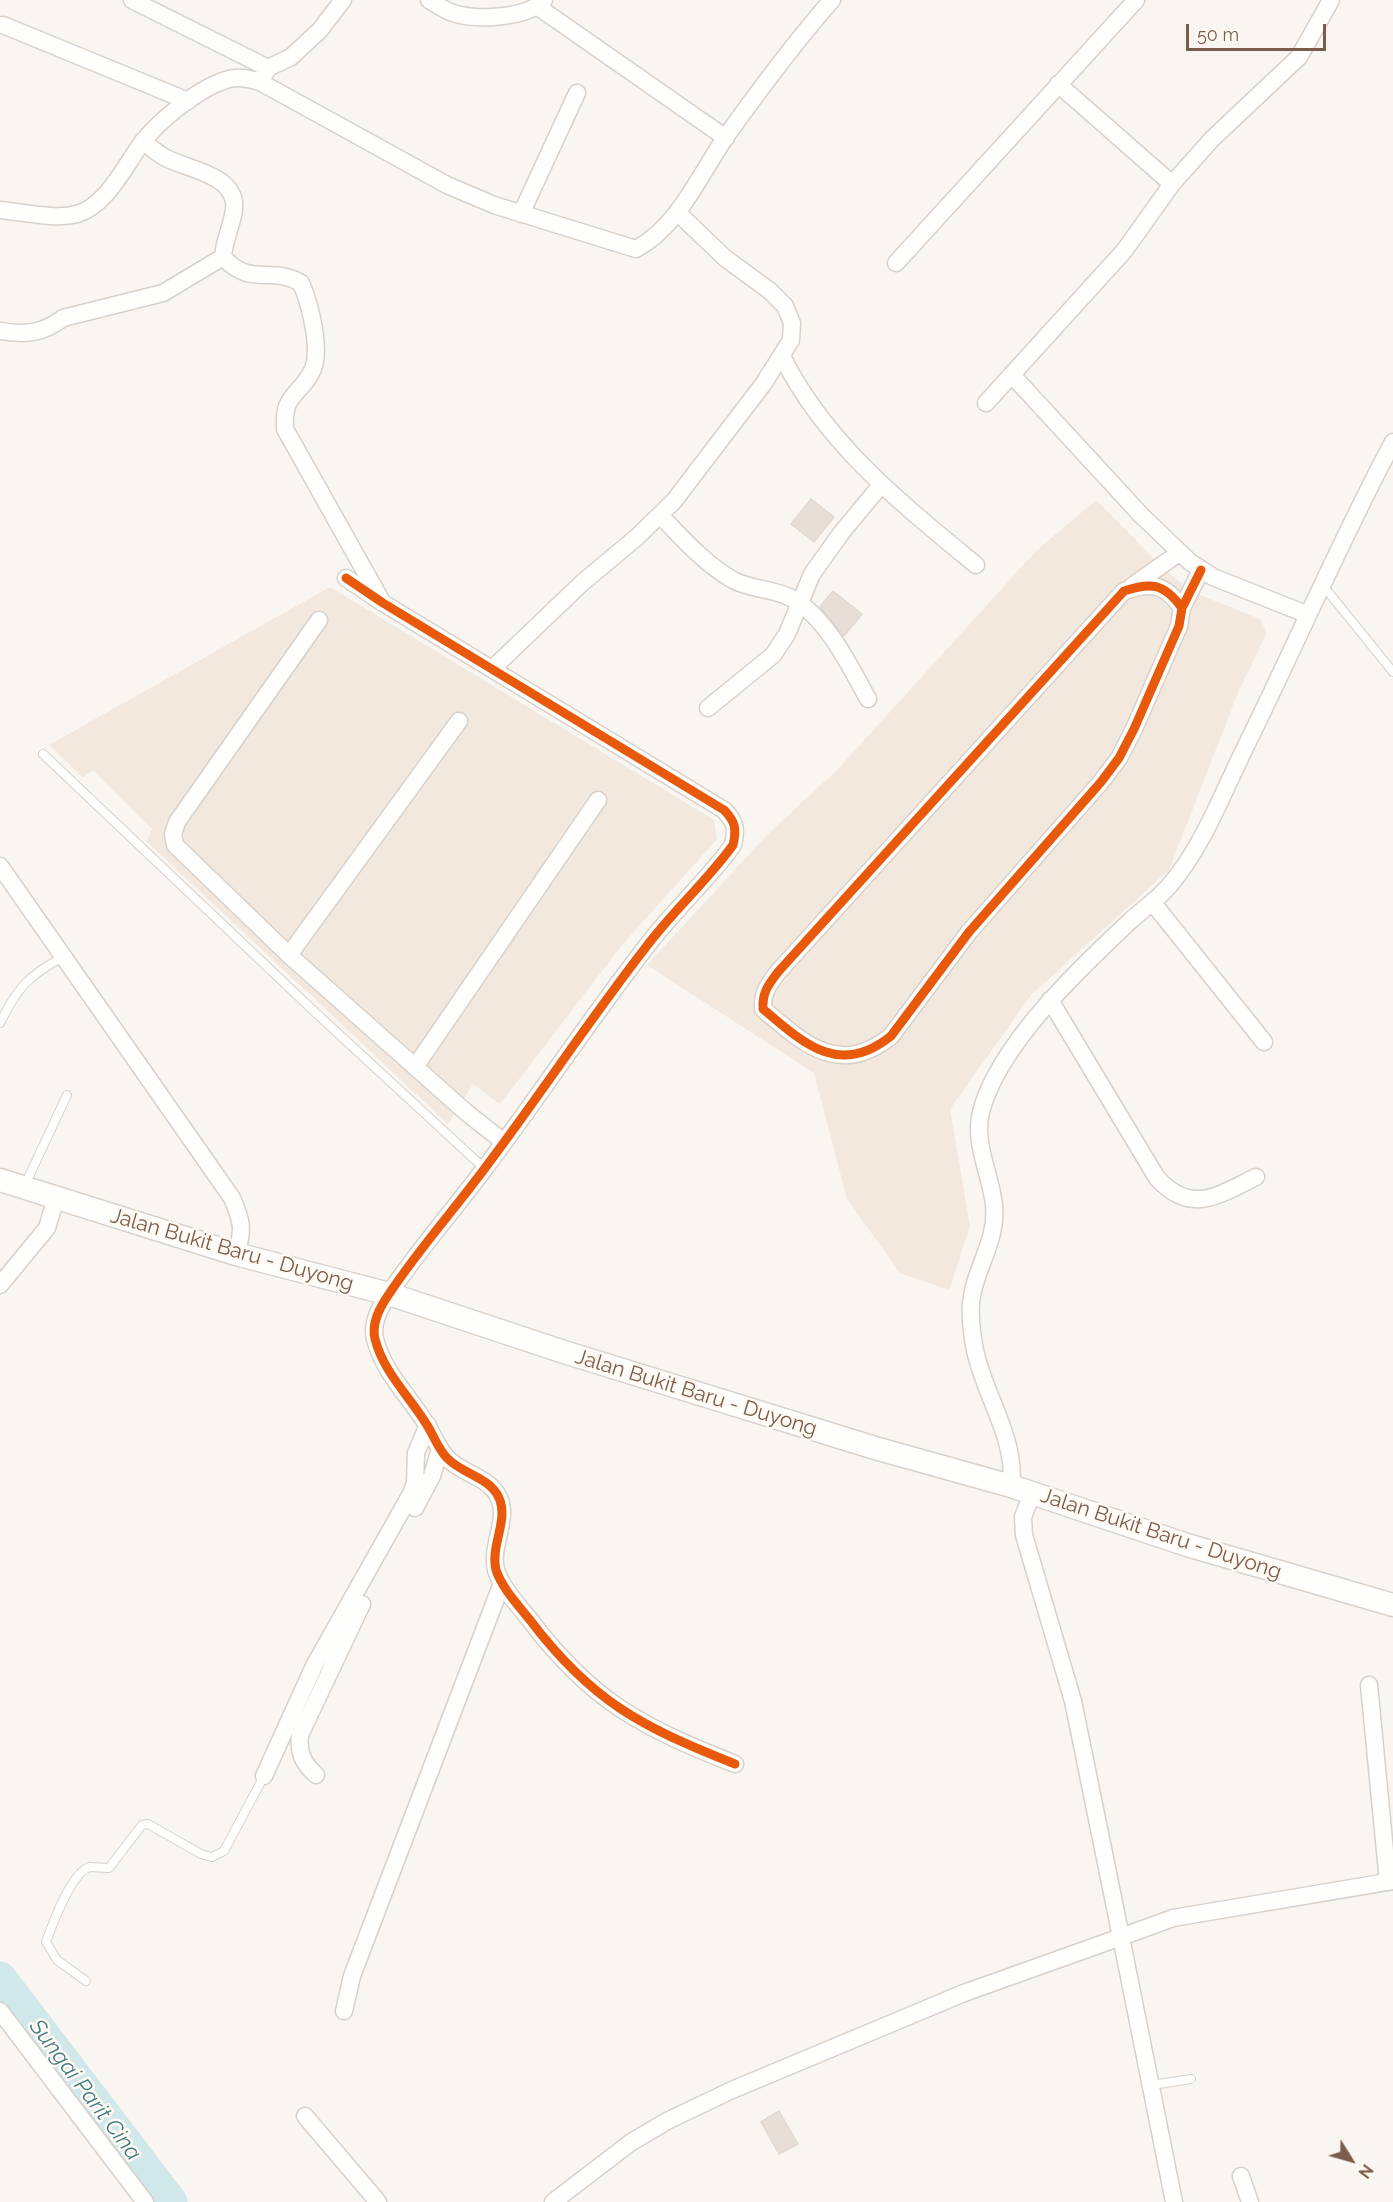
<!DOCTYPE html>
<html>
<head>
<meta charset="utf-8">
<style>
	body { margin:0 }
	#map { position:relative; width:1393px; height:2202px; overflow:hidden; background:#f9f5f0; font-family:Raleway,sans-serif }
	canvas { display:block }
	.north { position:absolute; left:1321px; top:2130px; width:60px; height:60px; -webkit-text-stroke:4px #fffaf3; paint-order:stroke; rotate:127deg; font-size:16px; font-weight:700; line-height:24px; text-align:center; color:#7a5c4d }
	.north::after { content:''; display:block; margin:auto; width:21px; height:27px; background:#7a5c4d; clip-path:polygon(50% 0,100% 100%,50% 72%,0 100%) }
	.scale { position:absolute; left:1186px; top:24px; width:140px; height:27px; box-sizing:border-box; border:3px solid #7a5c4d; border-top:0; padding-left:8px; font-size:18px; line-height:21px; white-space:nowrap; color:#7a5c4d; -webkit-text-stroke:4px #fffaf3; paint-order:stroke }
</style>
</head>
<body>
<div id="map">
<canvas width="1393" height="2202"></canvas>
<div class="north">N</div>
<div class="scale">50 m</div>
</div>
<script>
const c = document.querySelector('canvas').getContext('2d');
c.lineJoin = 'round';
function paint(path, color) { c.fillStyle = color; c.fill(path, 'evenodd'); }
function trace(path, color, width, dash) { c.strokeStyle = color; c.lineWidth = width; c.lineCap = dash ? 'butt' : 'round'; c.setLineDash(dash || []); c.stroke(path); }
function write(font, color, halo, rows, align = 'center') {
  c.font = font + ' Raleway,sans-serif'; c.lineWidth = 5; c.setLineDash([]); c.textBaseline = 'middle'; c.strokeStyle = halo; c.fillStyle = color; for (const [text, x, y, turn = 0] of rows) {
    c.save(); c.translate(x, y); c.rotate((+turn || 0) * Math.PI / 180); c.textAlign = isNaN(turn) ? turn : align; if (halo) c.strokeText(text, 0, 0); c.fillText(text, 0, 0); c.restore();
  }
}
paint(new Path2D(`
	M 1096,500 L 1161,566 L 1190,591 L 1260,619 L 1267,633 L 1239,690 L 1169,870 L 1032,994 L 950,1109 L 970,1226 L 949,1290 L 900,1273 L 847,1199 L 814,1073 L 647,965 L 766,836 L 838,769 L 1036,551 Z
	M 330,587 L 714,820 L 717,839 L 622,945 L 500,1104 L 473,1084 L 448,1124 L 146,841 L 152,829 L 93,770 L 83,778 L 49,745 Z`), '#f2e8de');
trace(new Path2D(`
	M 0,1978 L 171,2202`), '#d0e8ea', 33);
const building = new Path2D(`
	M 811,499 L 834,517 L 814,542 L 791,524 Z
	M 833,591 L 862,614 L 844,636 L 820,607 Z
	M 779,2111 L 798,2144 L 779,2154 L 761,2122 Z`);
paint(building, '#e6ded7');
trace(building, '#e2d8d2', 1.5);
const lane = new Path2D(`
	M 1321,583 L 1393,672
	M 43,754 L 317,1014 L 485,1169
	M 0,1023 C 17,988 29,975 63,957
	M 24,1187 L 67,1095
	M 86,1981 L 57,1960 L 46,1942 C 53,1923 70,1875 89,1867 L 109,1868 L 142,1825 L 148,1824 L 201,1854 L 212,1857 L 224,1851 L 264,1776
	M 1152,2085 L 1191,2079`);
const street = new Path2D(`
	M 132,0 L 268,68
	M 429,0 C 436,4 443,9 450,12 C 473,21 527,19 544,0
	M 538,7 L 726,138
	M 3,25 L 188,101
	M 263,77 L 268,68 L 291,57 L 320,30 L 343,0
	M 1058,84 L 1172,184
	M 143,141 C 150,147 158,154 166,158 C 187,169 230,174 234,202 C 236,217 224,238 223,257 C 251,288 270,265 301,283 C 310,304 323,353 311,373 C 297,398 283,394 285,429 L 381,600
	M 0,210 C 24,212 54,220 77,214 C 106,206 125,166 141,144 C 159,120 200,87 229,79 C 239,76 250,79 260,82 L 447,185 L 494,205 L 636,249 C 679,226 700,174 727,135 C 760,89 794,43 832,0
	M 521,214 L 577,93
	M 896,263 L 1136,0
	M 0,331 C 24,335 43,334 63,318 L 163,293 L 223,257
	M 783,358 C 826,444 902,504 976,565
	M 1012,375 L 1141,515 L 1190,562 L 1213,577 L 1306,614
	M 986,403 L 1124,251 L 1172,184 L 1212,139 L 1299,57 L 1331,0
	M 660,515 C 682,538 705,564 733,580 C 754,591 778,588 798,602 C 829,623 850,666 868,699
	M 346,578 L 383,603 L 724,810 C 735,821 737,829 733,845 C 707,881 673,911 646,947 C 590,1019 540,1095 485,1168 C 454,1210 418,1250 389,1294 C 380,1307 371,1323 375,1339 C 383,1371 408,1395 425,1422 C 433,1433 437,1448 447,1458 C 462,1474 490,1477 499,1498 C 509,1520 490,1546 496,1570 C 502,1588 518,1605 530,1620 C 592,1702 642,1727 735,1764
	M 1132,586 L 1179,553
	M 1182,608 C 1164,583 1151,582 1124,591 L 778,972 C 768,985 762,993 763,1009 C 805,1045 840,1077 891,1036 L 969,932 L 1101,782 L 1119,758 L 1134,729 L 1179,626 L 1182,608 L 1201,570
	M 319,620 L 177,822 L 173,834 L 175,845 L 289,955 L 467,1113 L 504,1142
	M 492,669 L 582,583 L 637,537 L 674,501 L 764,383 L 791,340 L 792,323 L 785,306 L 770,291 L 725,258 L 678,213
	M 708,708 L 773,655 L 787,634 L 812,574 L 842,532 L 881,485
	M 0,866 L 232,1198 C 242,1221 244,1230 236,1254
	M 1153,903 L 1264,1042
	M 289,955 L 459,721
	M 1050,1000 L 1157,1178 C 1191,1215 1217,1196 1256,1177
	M 415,1067 L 598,800
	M 0,1285 L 47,1228 L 56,1198
	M 1011,1486 C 1017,1439 984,1395 975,1350 C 972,1335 970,1318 971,1303 C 974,1269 998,1241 994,1205 C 991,1175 973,1143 981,1112 C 998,1045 1080,968 1129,922 C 1142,910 1157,900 1169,886 C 1202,848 1221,797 1243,752 C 1294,649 1339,543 1393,442
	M 415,1508 L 432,1476 L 440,1449
	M 1369,1685 L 1388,1882
	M 316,1775 C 303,1763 298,1753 300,1735 L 362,1604
	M 264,1776 L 314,1666 L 412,1492 L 415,1482 L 416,1453 L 428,1425
	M 0,2011 L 145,2202
	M 344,2011 L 352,1976 L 502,1583
	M 305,2116 L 378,2202
	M 1241,2176 L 1250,2202
	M 553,2202 L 630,2143 L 667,2121 L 732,2090 L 964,1993 L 1121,1937 L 1073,1701 L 1024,1535 L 1023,1517 L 1032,1494
	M 1174,2202 L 1121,1937 L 1173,1918 L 1393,1881`);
const secondary = new Path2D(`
	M 0,1180 L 236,1254 L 389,1294 L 564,1352 L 875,1448 L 1011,1486 L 1187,1545 L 1393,1605`);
trace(lane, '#d7d1cb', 10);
trace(street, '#d7d1cb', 19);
trace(secondary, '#d9d2cb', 25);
trace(lane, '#fefefd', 8);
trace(street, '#fefefd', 16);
trace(secondary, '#fefefd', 22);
trace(new Path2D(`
	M 346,578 L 383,603 L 724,810 C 735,821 737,829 733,845 C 707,881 673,911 646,947 C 590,1019 540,1095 485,1168 C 454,1210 418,1250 389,1294 C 380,1307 371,1323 375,1339 C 383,1371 408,1395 425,1422 C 433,1433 437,1448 447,1458 C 462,1474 490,1477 499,1498 C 509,1520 490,1546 496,1570 C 502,1588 518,1605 530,1620 C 592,1702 642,1727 735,1764
	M 1182,608 C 1164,583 1151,582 1124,591 L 778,972 C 768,985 762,993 763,1009 C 805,1045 840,1077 891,1036 L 969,932 L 1101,782 L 1119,758 L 1134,729 L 1179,626 L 1182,608 L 1201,570`), '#e8590c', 9);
write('21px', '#7a5c4d', '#fffaf3', [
	["Jalan Bukit Baru - Duyong",232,1250,16],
	["Jalan Bukit Baru - Duyong",696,1393,17],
	["Jalan Bukit Baru - Duyong",1161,1534,18]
]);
write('italic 22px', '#437c86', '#fffaf3', [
	["Sungai Parit Cina",85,2090,53]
]);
</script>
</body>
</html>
